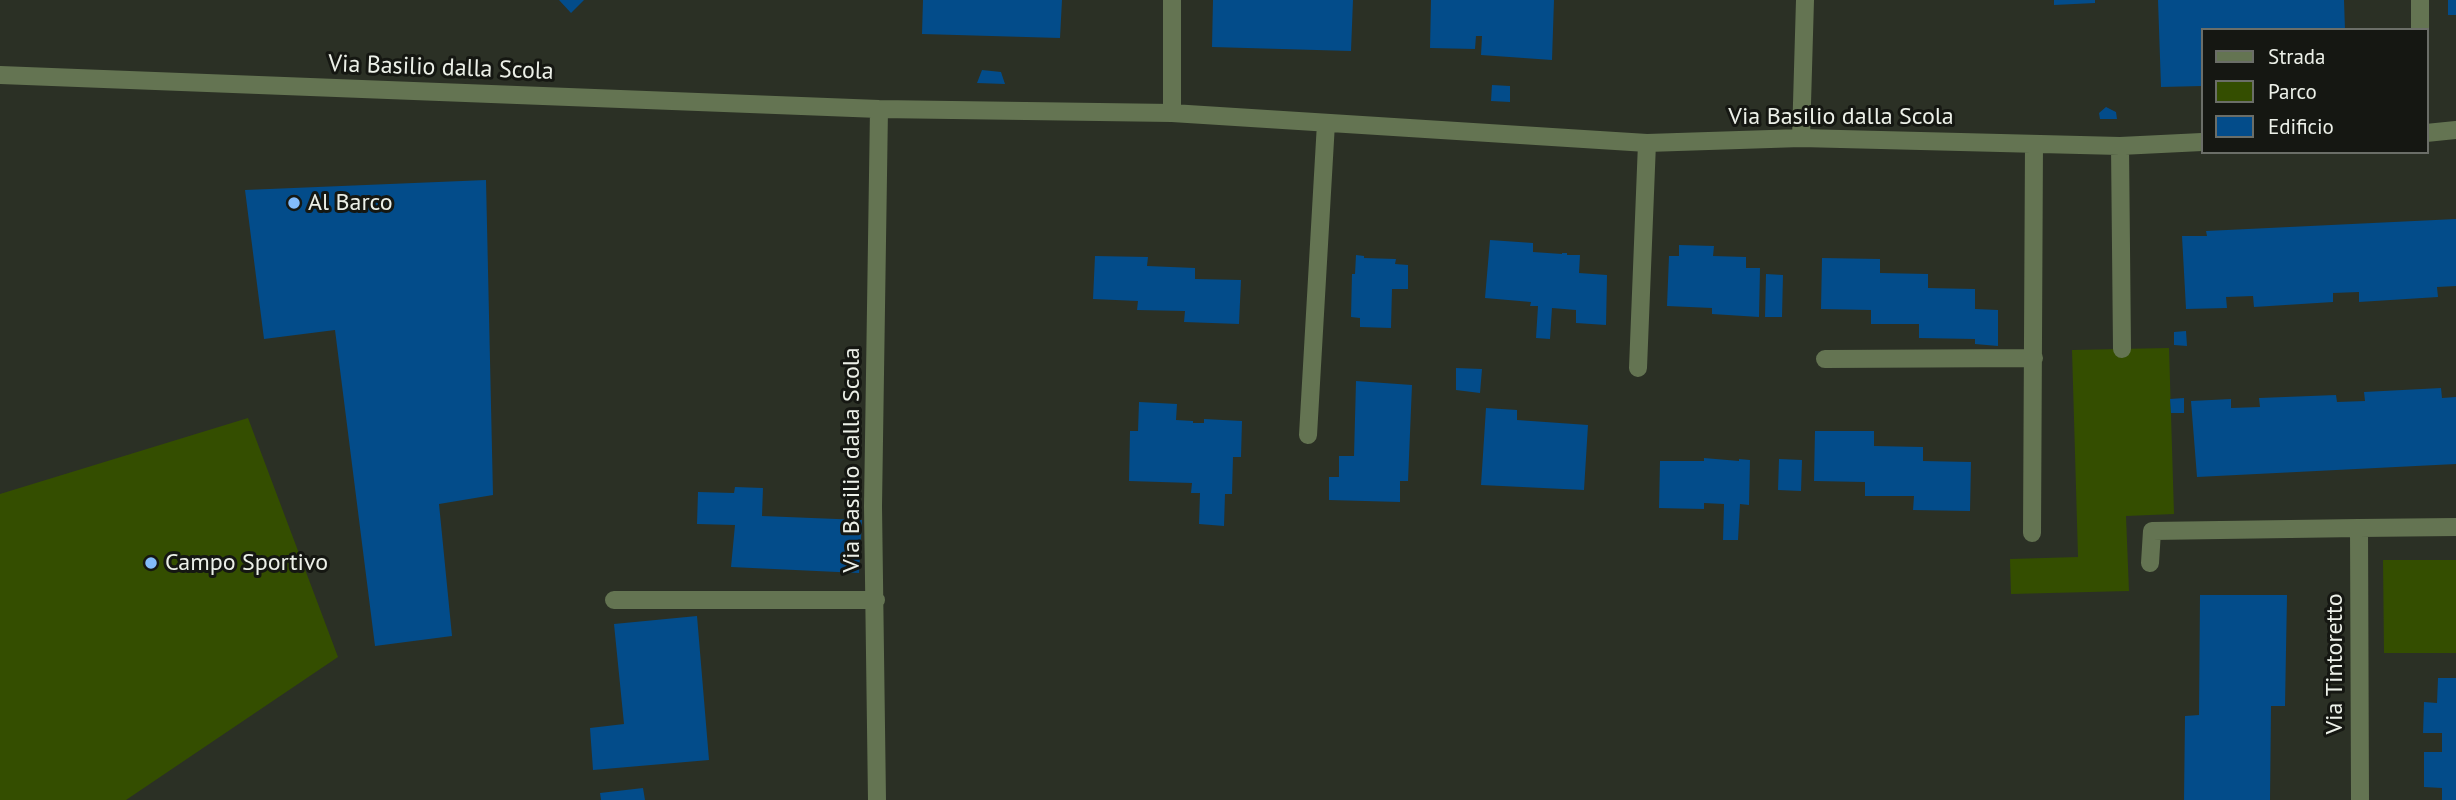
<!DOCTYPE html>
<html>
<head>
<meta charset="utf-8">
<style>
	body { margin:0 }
	#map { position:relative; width:2456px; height:800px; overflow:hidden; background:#2b3025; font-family:"PT Sans",sans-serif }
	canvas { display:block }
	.legend { position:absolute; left:2201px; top:28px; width:228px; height:126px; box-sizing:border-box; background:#151712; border:2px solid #6b6e68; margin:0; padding:9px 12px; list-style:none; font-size:21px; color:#ecf0e8 }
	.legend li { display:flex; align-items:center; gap:14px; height:35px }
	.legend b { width:35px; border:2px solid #6b6e68 }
</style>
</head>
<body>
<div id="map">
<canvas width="2456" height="800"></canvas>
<ul class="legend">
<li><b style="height:9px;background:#647452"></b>Strada</li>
<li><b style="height:19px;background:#344e00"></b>Parco</li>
<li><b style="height:19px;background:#034c8a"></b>Edificio</li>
</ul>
</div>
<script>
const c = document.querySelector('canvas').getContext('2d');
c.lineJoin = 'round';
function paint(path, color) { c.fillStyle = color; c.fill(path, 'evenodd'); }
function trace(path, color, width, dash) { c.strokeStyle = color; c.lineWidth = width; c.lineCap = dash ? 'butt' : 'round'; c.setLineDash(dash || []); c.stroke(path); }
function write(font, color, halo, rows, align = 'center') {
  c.font = font + ' "PT Sans",sans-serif'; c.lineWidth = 6; c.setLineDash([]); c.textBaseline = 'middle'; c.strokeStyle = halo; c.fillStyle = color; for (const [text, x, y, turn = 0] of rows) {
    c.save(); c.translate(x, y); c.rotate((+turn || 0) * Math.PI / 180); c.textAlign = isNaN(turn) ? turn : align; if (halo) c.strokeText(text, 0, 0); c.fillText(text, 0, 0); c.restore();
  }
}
paint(new Path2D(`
	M 2169,348 L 2174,514 L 2126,516 L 2129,591 L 2011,594 L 2010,559 L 2078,557 L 2072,350 Z
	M 248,418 L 338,657 L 126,800 L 0,800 L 0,494 Z
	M 2383,560 L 2456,560 L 2456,653 L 2384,653 Z`), '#344e00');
paint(new Path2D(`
	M 559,0 L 584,0 L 571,13 Z
	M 923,0 L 1062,0 L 1060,38 L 922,34 Z
	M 1213,0 L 1353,0 L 1351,51 L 1212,47 Z
	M 1431,0 L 1554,0 L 1552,60 L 1481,55 L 1482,36 L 1476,36 L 1475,49 L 1430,48 Z
	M 2054,0 L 2095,0 L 2095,3 L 2054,5 Z
	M 2158,0 L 2344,0 L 2345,30 L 2202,30 L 2202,86 L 2161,87 Z
	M 2448,0 L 2456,0 L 2456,15 L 2448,15 Z
	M 982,70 L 1001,72 L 1005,84 L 977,83 Z
	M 1492,85 L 1510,86 L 1510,102 L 1491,101 Z
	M 2106,107 L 2116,112 L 2117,119 L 2100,119 L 2099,113 Z
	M 486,180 L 493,495 L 439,504 L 452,636 L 375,646 L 335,330 L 264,339 L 245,190 Z
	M 2456,219 L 2456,286 L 2437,287 L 2438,297 L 2359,302 L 2359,292 L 2333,293 L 2333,302 L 2254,307 L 2253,296 L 2226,297 L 2227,308 L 2186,309 L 2182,236 L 2207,236 L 2206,231 Z
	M 1490,240 L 1533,243 L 1533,252 L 1562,254 L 1562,253 L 1567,253 L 1567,255 L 1580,255 L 1579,273 L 1607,275 L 1606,325 L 1576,323 L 1576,310 L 1552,308 L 1550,339 L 1536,338 L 1538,306 L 1530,306 L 1531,302 L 1485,298 Z
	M 1679,245 L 1714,246 L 1713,256 L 1746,257 L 1746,268 L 1760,268 L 1759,317 L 1712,314 L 1712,308 L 1667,306 L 1669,256 L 1679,256 Z
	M 1356,255 L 1364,256 L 1364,258 L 1396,259 L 1395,264 L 1408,265 L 1408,289 L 1392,289 L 1391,328 L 1360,327 L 1360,318 L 1351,317 L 1352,274 L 1355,274 Z
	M 1095,256 L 1148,257 L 1147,266 L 1195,268 L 1195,279 L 1241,280 L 1239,324 L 1184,322 L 1185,311 L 1137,310 L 1138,301 L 1093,299 Z
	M 1822,258 L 1880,259 L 1880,273 L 1928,274 L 1928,288 L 1975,289 L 1975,309 L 1998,310 L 1998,346 L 1975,344 L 1975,339 L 1919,338 L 1919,324 L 1871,324 L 1871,310 L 1821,309 Z
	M 1766,274 L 1783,275 L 1782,317 L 1765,317 Z
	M 2186,331 L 2187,346 L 2174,345 L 2174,332 Z
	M 1456,368 L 1482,369 L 1480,393 L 1456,390 Z
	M 1356,381 L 1412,385 L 1408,481 L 1400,481 L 1400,502 L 1329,500 L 1329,477 L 1339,477 L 1339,456 L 1354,456 Z
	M 2441,388 L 2442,398 L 2456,397 L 2456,464 L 2197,477 L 2191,401 L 2231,399 L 2231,408 L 2260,407 L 2259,398 L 2336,395 L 2337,402 L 2365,401 L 2364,392 Z
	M 2184,398 L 2184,413 L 2171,413 L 2170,399 Z
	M 1139,402 L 1177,404 L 1176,420 L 1193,421 L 1193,423 L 1204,423 L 1204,419 L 1242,421 L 1241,457 L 1233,457 L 1232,494 L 1225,494 L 1224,526 L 1199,524 L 1200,493 L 1191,493 L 1192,483 L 1129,481 L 1130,431 L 1138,431 Z
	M 1486,408 L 1517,410 L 1517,420 L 1588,425 L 1584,490 L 1481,485 Z
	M 1815,431 L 1874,431 L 1874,446 L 1923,447 L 1923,461 L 1971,462 L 1970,511 L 1913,510 L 1914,496 L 1865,496 L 1865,482 L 1814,481 Z
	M 1704,458 L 1739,461 L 1739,459 L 1750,460 L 1749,505 L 1740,504 L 1738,540 L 1723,540 L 1724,504 L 1704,503 L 1704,509 L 1659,508 L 1660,461 L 1704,461 Z
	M 1779,459 L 1802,460 L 1801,491 L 1778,490 Z
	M 735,487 L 763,488 L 762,516 L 862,520 L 859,573 L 731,567 L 735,525 L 697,524 L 698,492 L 734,493 Z
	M 2200,595 L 2287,595 L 2285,706 L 2271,706 L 2270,800 L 2184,800 L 2185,716 L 2199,715 Z
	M 697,616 L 709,760 L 593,770 L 590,728 L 624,724 L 614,624 Z
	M 2438,678 L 2456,678 L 2456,800 L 2442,800 L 2442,788 L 2424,787 L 2424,752 L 2442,752 L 2442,733 L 2423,733 L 2424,702 L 2437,703 Z
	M 643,788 L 645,800 L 601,800 L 600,793 Z`), '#034c8a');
trace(new Path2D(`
	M 1172,0 L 1172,113
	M 2420,0 L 2420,30
	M 0,75 L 879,109 L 1172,113 L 1647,143 L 1801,138 L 2120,146 L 2202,142
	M 2426,133 L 2456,130
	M 1801,138 L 1805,0
	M 2120,146 L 2122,349
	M 1825,359 L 2034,358
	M 1638,368 L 1647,143
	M 1308,435 L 1326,123
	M 2032,533 L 2034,144
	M 2150,563 L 2152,531 L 2359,528
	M 614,600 L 876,600
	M 877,800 L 873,506 L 879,109
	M 2360,800 L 2359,528 L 2456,527`), '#647452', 18);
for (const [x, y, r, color] of [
	[294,203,7,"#83bcfb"],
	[151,563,7,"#83bcfb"]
]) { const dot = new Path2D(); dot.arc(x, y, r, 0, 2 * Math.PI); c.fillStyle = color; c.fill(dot); trace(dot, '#151712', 2.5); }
write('24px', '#ecf0e8', '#151712', [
	["Via Basilio dalla Scola",441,68,2],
	["Via Basilio dalla Scola",1841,117],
	["Via Basilio dalla Scola",852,460,-90],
	["Via Tintoretto",2335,664,-90]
]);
write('24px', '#ecf0e8', '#151712', [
	["Al Barco",308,203],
	["Campo Sportivo",165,563]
], 'left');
</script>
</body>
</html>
